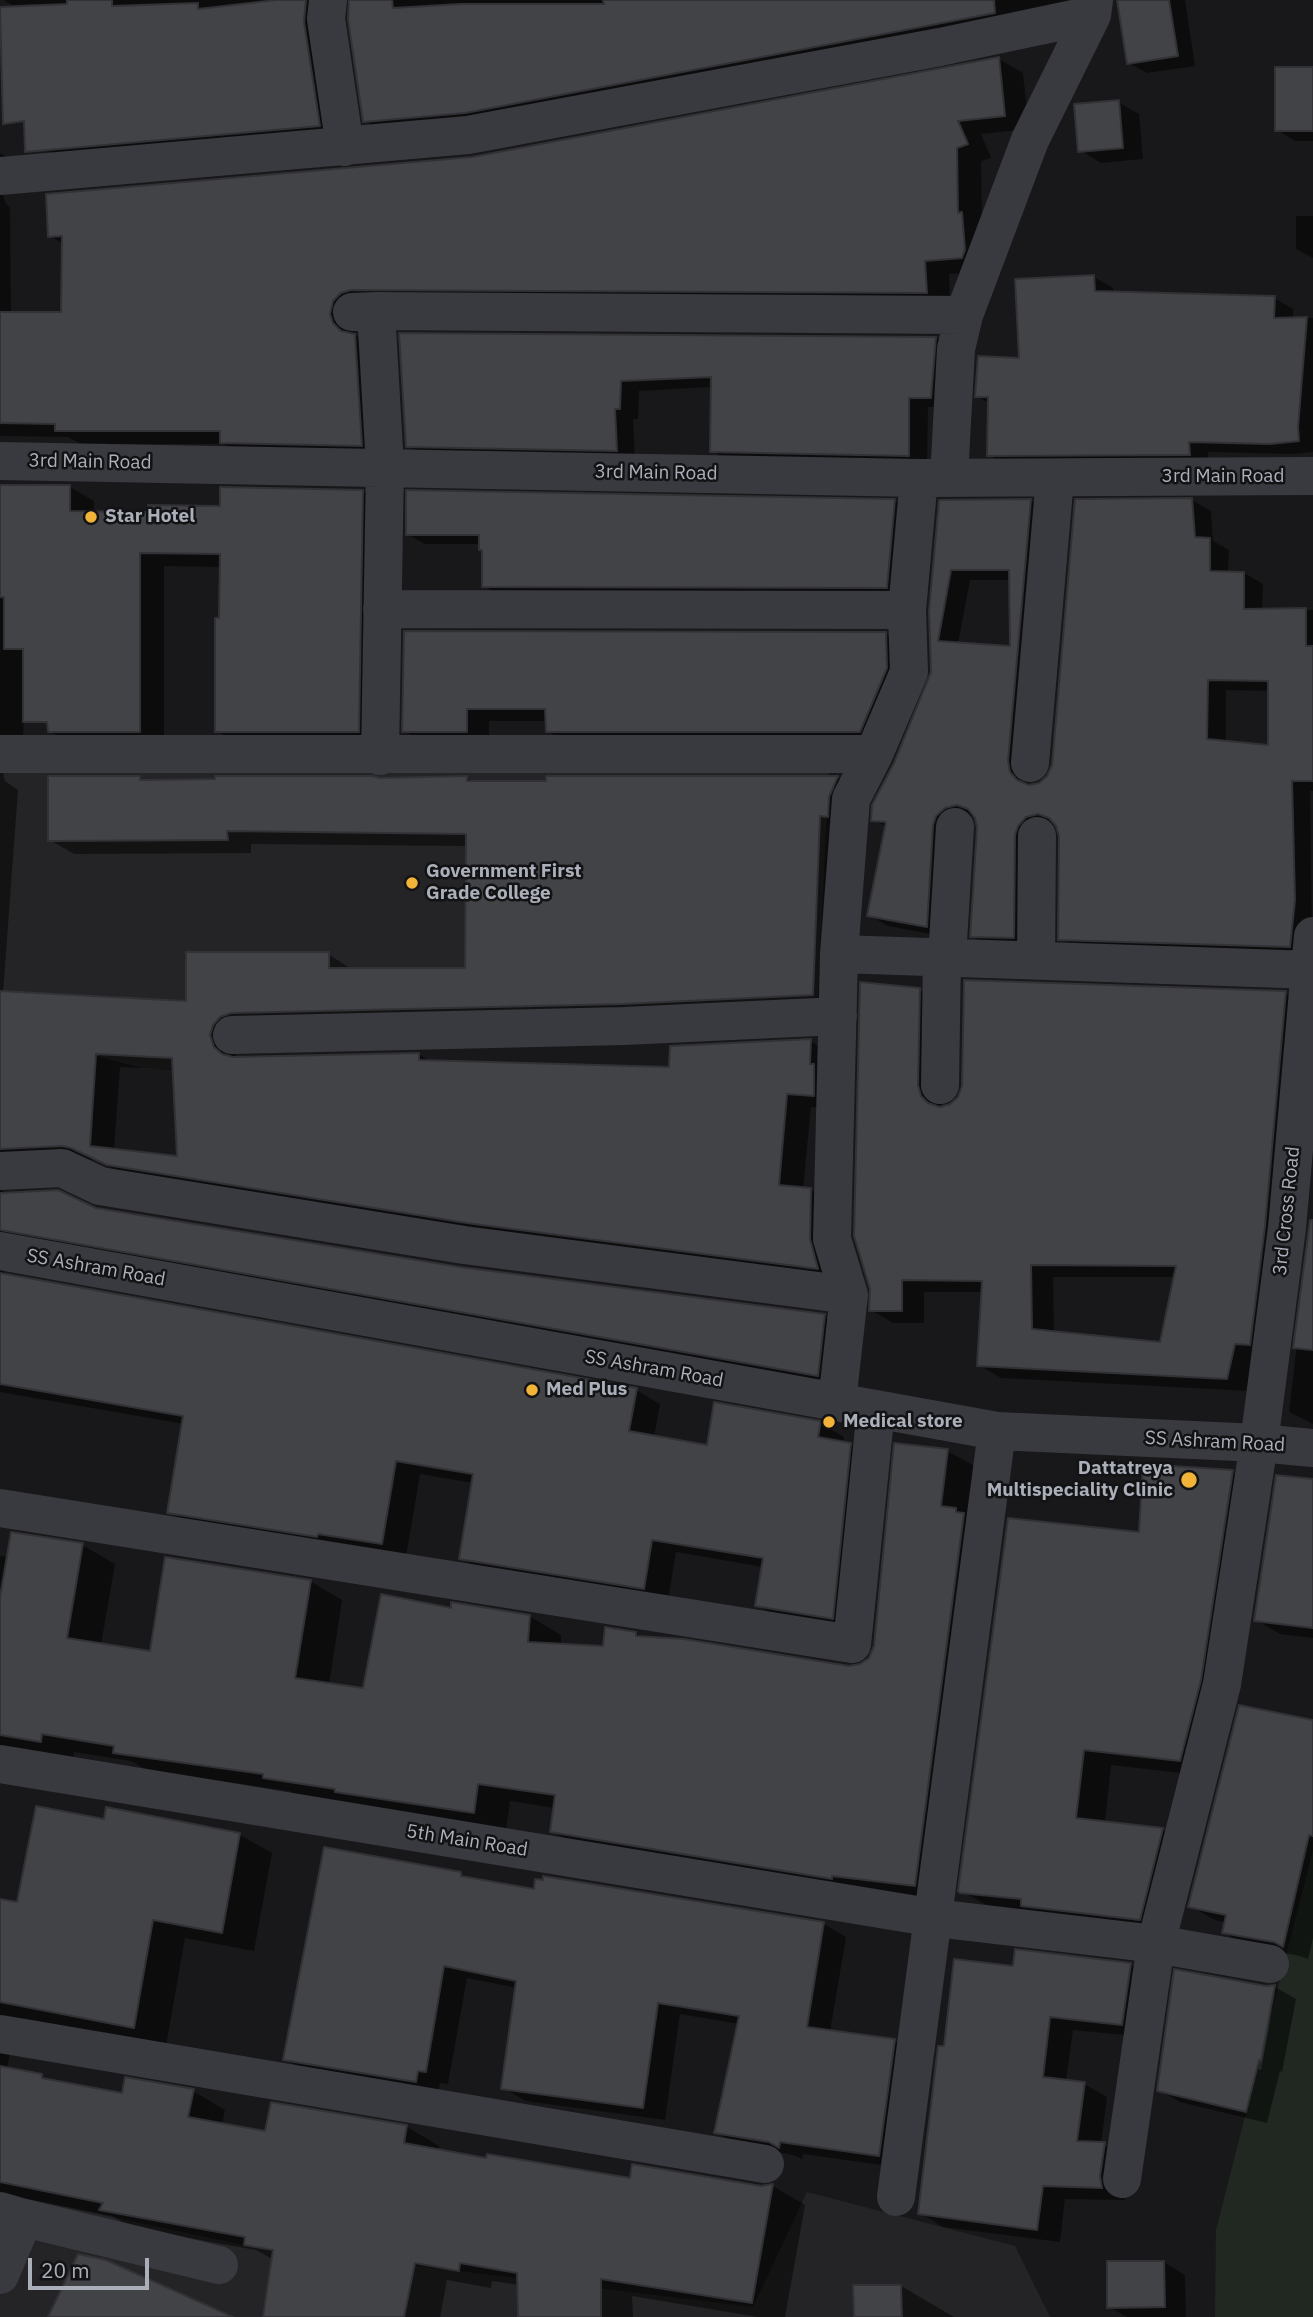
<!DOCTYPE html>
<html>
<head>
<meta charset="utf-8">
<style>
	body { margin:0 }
	#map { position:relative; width:1313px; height:2317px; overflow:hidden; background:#18181a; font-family:"IBM Plex Sans",sans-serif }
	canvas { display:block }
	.scale { position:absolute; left:28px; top:2258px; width:121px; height:32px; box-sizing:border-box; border:4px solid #aaafb9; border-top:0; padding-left:9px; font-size:21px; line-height:24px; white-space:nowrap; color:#aaafb9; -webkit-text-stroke:5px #131315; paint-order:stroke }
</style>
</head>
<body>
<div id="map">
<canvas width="1313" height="2317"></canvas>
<div class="scale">20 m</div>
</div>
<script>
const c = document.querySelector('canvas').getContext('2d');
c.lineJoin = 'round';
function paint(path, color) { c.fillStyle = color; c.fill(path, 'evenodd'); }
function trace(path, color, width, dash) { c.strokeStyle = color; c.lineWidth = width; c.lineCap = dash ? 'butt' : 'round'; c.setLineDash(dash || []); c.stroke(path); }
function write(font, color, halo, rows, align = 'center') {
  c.font = font + ' "IBM Plex Sans",sans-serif'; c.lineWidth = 5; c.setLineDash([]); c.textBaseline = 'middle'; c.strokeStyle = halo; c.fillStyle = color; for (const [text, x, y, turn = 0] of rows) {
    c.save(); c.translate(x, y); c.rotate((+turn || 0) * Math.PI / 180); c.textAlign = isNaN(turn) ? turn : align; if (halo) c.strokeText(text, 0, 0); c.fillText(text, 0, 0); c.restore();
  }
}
paint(new Path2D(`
	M 0,767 L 829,770 L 818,997 L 628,1022 L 213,1027 L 215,1069 L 145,1069 L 34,1039 L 0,1037 Z
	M 807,2192 L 1015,2246 L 1050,2317 L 0,2317 L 0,2193 L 378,2274 L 385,2262 L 753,2307 Z`), '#242427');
paint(new Path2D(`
	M 1313,1850 L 1313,2317 L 1215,2317 L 1216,2230 Z`), '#202821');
paint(new Path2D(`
	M 3,0 L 327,0 L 337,136 L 63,160 L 45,149 L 37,4 L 12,5 Z
	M 350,0 L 1085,0 L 1084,8 L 383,132 L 365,121 Z
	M 1119,0 L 1185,0 L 1195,66 L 1147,73 L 1129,63 Z
	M 999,59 L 1023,73 L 1029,129 L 981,134 L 991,158 L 981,161 L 982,226 L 986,271 L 949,274 L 950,306 L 354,328 L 356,336 L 379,349 L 385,459 L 246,456 L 224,444 L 81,444 L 68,437 L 0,436 L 0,153 L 9,158 L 2,192 L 6,204 L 10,207 L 11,314 L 63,314 L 63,244 L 50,236 Z
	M 1313,68 L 1313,141 L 1295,141 L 1277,130 Z
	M 1118,102 L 1139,114 L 1143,159 L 1101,163 L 1080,150 Z
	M 1296,216 L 1313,216 L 1313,258 L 1296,249 Z
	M 1094,277 L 1113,288 L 1113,293 L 1274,298 L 1293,309 L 1293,319 L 1313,318 L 1313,452 L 1291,454 L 1208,452 L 1208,465 L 1008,466 L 989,455 L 990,404 L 977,396 L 1021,360 Z
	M 401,335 L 936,338 L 954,349 L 950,407 L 928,407 L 927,466 L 731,462 L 712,451 L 712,387 L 639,391 L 638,419 L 633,419 L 635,460 L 426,456 L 407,446 Z
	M 0,486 L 70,487 L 94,501 L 94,513 L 150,513 L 362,491 L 386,505 L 382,745 L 241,745 L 217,731 L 221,567 L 164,566 L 164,745 L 73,745 L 49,731 L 49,669 L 28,669 L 22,746 L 2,768 L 5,781 L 18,790 L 3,993 L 188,1003 L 328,954 L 353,970 L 467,970 L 467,846 L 251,844 L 251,853 L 74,854 L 50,840 L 140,778 L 146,781 L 467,778 L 476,783 L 548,783 L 548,778 L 838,778 L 861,791 L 836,1008 L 234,1049 L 236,1059 L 419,1054 L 431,1062 L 671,1069 L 810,1041 L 834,1055 L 837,1109 L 811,1107 L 803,1189 L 811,1190 L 835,1204 L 841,1282 L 132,1178 L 97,1161 L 87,1159 L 2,1186 L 4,1194 L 460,1268 L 824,1316 L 848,1329 L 842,1389 L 2,1262 L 5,1276 L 636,1390 L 660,1404 L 654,1437 L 709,1447 L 820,1423 L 844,1437 L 843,1444 L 850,1445 L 874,1459 L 856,1631 L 781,1619 L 757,1605 L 763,1567 L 676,1552 L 668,1601 L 485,1572 L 461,1558 L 473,1483 L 420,1474 L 406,1557 L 193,1526 L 169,1512 L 184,1424 L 0,1392 ZM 120,1067 L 174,1070 L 179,1157 L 114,1150 Z
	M 1192,500 L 1211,511 L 1213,541 L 1229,550 L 1228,573 L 1244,573 L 1263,584 L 1262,611 L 1313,610 L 1313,791 L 1310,791 L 1312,939 L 1309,957 L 1079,949 L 1060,939 L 1061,835 L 1058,824 L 1046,827 L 1033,948 L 991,947 L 972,936 L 979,828 L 975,815 L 964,818 L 946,937 L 888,926 L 869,915 L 887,827 L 873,820 L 933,672 L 941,502 L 1031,501 L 1050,512 L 1027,773 L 1029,786 L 1041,784 L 1050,776 ZM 970,580 L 1010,580 L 1012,648 L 958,644 ZM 1226,690 L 1270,691 L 1270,747 L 1226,743 Z
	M 895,501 L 912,511 L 904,597 L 501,596 L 484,586 L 484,551 L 481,549 L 481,544 L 425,544 L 407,534 Z
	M 406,633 L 885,634 L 908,647 L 882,744 L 570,744 L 547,731 L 547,721 L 489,721 L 489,744 L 427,744 L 404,731 Z
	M 919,990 L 941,1003 L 940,1099 L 942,1108 L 1286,993 L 1308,1006 L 1250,1391 L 1001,1378 L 979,1365 L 983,1292 L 924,1292 L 924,1323 L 893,1323 L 871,1310 ZM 1053,1277 L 1175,1277 L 1161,1344 L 1054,1333 Z
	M 1311,1222 L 1313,1222 L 1313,1424 L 1289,1412 Z
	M 947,1451 L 980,1469 L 947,1903 L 584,1850 L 552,1831 L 555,1808 L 510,1801 L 506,1830 L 297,1796 L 289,1791 L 147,1770 L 131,1761 L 74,1752 L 73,1759 L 0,1747 L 0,1556 L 8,1557 L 82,1545 L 115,1564 L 101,1645 L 151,1653 L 310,1581 L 342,1600 L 329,1685 L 364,1690 L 452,1610 L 529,1616 L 561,1635 L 561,1646 L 605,1648 L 636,1633 L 644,1638 L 849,1667 L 860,1666 L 870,1659 Z
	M 1232,1472 L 1260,1488 L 1207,1776 L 1111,1765 L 1105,1823 L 1162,1830 L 1190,1845 L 1167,1935 L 988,1906 L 960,1890 L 1141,1533 Z
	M 1313,1480 L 1313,1638 L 1280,1634 L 1256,1620 Z
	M 1313,1722 L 1313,1938 L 1308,1959 L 1300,1956 L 1249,1947 L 1224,1933 L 1227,1923 L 1215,1920 L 1190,1906 Z
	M 105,1821 L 240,1835 L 272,1853 L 254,1951 L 185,1938 L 166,2046 L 22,2018 L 21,2020 L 16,2019 L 7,2069 L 42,2076 L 52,2081 L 124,2095 L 193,2091 L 225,2110 L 222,2125 L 267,2133 L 272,2104 L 407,2127 L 439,2146 L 438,2151 L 631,2180 L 761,2187 L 773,2186 L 805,2205 L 785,2317 L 758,2317 L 632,2296 L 633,2317 L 519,2317 L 519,2285 L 492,2281 L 491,2288 L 447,2280 L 440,2317 L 265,2317 L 274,2260 L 256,2250 L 133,2228 L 112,2216 L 28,2199 L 0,2204 L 0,1901 L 19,1904 Z
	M 461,1874 L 471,1879 L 535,1891 L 544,1882 L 545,1878 L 824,1924 L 846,1937 L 830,2032 L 894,2041 L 917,2054 L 902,2168 L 803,2154 L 802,2159 L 793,2155 L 738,2145 L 716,2132 L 739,2024 L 680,2014 L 665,2120 L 526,2101 L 503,2088 L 517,1988 L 467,1978 L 448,2084 L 440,2083 L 438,2094 L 307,2072 L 285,2059 Z
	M 1131,1965 L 1154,1978 L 1145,2037 L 1073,2030 L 1066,2081 L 1084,2084 L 1107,2097 L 1101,2144 L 1128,2157 L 1123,2190 L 1125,2200 L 1065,2199 L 1060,2242 L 943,2227 L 920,2213 L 946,2048 L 1015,1968 Z
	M 1266,1987 L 1275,1987 L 1296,1999 L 1282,2072 L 1280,2071 L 1267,2123 L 1180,2102 L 1159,2090 ZM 1272,1994 L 1275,1994 L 1261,2070 L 1258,2069 Z
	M 1164,2262 L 1185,2275 L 1186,2317 L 1127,2317 L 1109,2307 Z
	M 901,2286 L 954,2317 L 856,2317 Z`), '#0007');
const building = new Path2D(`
	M 67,0 L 112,0 L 112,6 L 198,3 L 198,9 L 276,0 L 306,0 L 304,22 L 320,126 L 25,152 L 24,121 L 3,124 L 0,7 L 67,4 Z
	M 349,0 L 392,0 L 393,8 L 460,4 L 604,4 L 603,0 L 994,0 L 995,13 L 465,113 L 363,122 L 348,19 Z
	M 1117,0 L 1169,0 L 1178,56 L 1127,64 Z
	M 999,57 L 1005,116 L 958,121 L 968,144 L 957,148 L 958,213 L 962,212 L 965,250 L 962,258 L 925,261 L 927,293 L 351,290 L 341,293 L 333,301 L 330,314 L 333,323 L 341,331 L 355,334 L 362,446 L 220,443 L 220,431 L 55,431 L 55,424 L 0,423 L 0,312 L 61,312 L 62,236 L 48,237 L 46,194 L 472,157 Z
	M 1275,67 L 1313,67 L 1313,131 L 1275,131 Z
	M 1119,100 L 1123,148 L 1078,152 L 1074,104 Z
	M 1094,275 L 1095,291 L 1275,296 L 1274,318 L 1307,317 L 1298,427 L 1299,441 L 1270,444 L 1189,442 L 1190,455 L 987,456 L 988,397 L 975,397 L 978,356 L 1019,358 L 1015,279 Z
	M 399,333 L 936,337 L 931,398 L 909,398 L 909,456 L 710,452 L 711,377 L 621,381 L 620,409 L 615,409 L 617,451 L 406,447 Z
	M 0,485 L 70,485 L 70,511 L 148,512 L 148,505 L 220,506 L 220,487 L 363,490 L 359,732 L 215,732 L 215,618 L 219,618 L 220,554 L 140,553 L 140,732 L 48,732 L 47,722 L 23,722 L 23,649 L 4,649 L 4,597 L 0,597 Z
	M 406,490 L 895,499 L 887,588 L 482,587 L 482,550 L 479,550 L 479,535 L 406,535 Z
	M 1192,498 L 1195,537 L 1210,538 L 1210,571 L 1244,572 L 1244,609 L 1306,608 L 1306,646 L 1313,646 L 1313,781 L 1292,781 L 1295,900 L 1290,947 L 1058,940 L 1059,836 L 1056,826 L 1049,818 L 1038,814 L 1026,817 L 1018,826 L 1015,835 L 1014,938 L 970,937 L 977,828 L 975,818 L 968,809 L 957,805 L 945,808 L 936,816 L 933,825 L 927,927 L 867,916 L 886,822 L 871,821 L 872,805 L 894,763 L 931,672 L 929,611 L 939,500 L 1031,499 L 1008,761 L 1010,772 L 1017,780 L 1029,785 L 1039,783 L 1047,776 L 1052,765 L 1075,499 ZM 951,570 L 1009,570 L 1010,646 L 938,641 ZM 1208,680 L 1268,681 L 1268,745 L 1207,739 Z
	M 404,631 L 886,632 L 887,668 L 860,732 L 546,732 L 545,709 L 467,709 L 467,732 L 402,732 Z
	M 48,776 L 140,776 L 140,780 L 215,779 L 215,776 L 372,776 L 380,778 L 467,776 L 467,781 L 546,781 L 546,776 L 838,776 L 829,797 L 828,817 L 820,816 L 813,995 L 623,1004 L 231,1013 L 220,1017 L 213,1025 L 210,1035 L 214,1047 L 222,1054 L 233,1057 L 419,1053 L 419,1060 L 669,1067 L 670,1046 L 811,1039 L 810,1064 L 814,1064 L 814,1096 L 787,1094 L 779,1185 L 811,1188 L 810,1239 L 818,1269 L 467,1223 L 107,1165 L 71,1148 L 62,1146 L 0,1149 L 0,991 L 186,1001 L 186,952 L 329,952 L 329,968 L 465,968 L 466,834 L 227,831 L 228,840 L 48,841 ZM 96,1054 L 172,1058 L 177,1156 L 90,1146 Z
	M 964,980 L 1286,991 L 1265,1226 L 1250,1345 L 1235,1344 L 1227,1379 L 977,1366 L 982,1281 L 902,1280 L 902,1311 L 869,1311 L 870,1289 L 854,1236 L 860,982 L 920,988 L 918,1085 L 921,1096 L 928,1103 L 940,1107 L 950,1104 L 958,1097 L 962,1086 ZM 1031,1265 L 1176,1266 L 1160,1342 L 1032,1329 Z
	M 58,1190 L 96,1208 L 460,1267 L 825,1314 L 818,1376 L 0,1230 L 0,1193 Z
	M 1310,1220 L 1313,1220 L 1313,1350 L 1293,1348 Z
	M 0,1273 L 637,1388 L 629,1431 L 707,1445 L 714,1402 L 821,1421 L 818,1437 L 851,1443 L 833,1619 L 755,1606 L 763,1558 L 652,1540 L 644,1589 L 459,1559 L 473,1474 L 396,1461 L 382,1544 L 318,1534 L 317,1537 L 167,1513 L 183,1416 L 0,1384 Z
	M 894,1443 L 948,1449 L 941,1506 L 956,1508 L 956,1512 L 964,1513 L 915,1886 L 832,1876 L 832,1879 L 550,1832 L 555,1795 L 478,1784 L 474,1813 L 335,1792 L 335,1789 L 263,1778 L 263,1774 L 113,1753 L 114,1746 L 42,1734 L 41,1742 L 0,1735 L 0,1597 L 11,1532 L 83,1543 L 67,1638 L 131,1648 L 150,1651 L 165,1557 L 311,1580 L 295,1678 L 363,1688 L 381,1594 L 451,1608 L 451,1602 L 530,1615 L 528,1642 L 603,1646 L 605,1627 L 636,1632 L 636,1636 L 684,1639 L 849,1666 L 860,1664 L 869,1658 L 874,1646 Z
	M 1143,1464 L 1233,1470 L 1201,1680 L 1180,1761 L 1084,1750 L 1076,1818 L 1163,1828 L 1140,1920 L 1021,1906 L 1021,1899 L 960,1893 L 958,1891 L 1008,1518 L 1139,1532 Z
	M 1276,1475 L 1313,1479 L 1313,1628 L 1254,1621 Z
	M 1239,1705 L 1313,1720 L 1313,1836 L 1309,1835 L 1283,1947 L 1274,1942 L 1222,1933 L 1226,1915 L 1188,1907 Z
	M 36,1806 L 104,1819 L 106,1807 L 240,1833 L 222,1933 L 153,1920 L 134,2028 L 0,2002 L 0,1899 L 17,1902 Z
	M 324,1847 L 461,1872 L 461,1876 L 534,1889 L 535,1879 L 543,1880 L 543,1876 L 824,1922 L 807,2027 L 895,2039 L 879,2156 L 780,2142 L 779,2148 L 769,2142 L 714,2133 L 739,2016 L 658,2003 L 643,2108 L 501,2089 L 516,1981 L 444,1966 L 426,2072 L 418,2071 L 416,2082 L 283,2060 Z
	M 1015,1949 L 1131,1963 L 1122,2025 L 1050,2017 L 1043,2077 L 1085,2082 L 1077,2141 L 1105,2142 L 1100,2176 L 1102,2188 L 1043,2186 L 1037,2230 L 918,2214 L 938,2046 L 944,2046 L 954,1959 L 1013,1966 Z
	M 1174,1969 L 1266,1986 L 1275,1985 L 1261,2061 L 1259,2060 L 1246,2112 L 1157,2091 Z
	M 0,2066 L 42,2074 L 42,2078 L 122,2093 L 125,2077 L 194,2089 L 188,2117 L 265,2131 L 271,2102 L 407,2125 L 404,2143 L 486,2158 L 487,2154 L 630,2178 L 632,2164 L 761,2186 L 773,2184 L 752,2303 L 601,2279 L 601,2317 L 518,2317 L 517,2273 L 460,2263 L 459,2271 L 415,2263 L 404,2317 L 263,2317 L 273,2250 L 244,2245 L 245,2237 L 99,2210 L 103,2203 L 0,2182 Z
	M 78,2254 L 106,2260 L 233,2317 L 48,2317 Z
	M 1107,2261 L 1164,2261 L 1165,2307 L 1107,2308 Z
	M 853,2285 L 901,2285 L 902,2317 L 854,2317 Z`);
paint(building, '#424347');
trace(building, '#323236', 2);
trace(new Path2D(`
	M 328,0 L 326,19 L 345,147
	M 0,176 L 468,135 L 940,47 L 1092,15 L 1094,0
	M 376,311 L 385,467 L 380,756
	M 352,312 L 376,311 L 964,315
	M 0,461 L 919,478 L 1313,476
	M 949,478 L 956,349 L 964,315 L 1030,140 L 1092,15
	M 382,609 L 907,610
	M 0,754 L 874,754
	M 1030,763 L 1055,478
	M 839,954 L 1313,970
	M 947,958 L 955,827
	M 1036,961 L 1037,836
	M 232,1035 L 624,1026 L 838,1016
	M 940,1085 L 942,957
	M 0,1171 L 62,1168 L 100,1186 L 464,1245 L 849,1295
	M 0,1251 L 997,1431 L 1259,1443 L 1313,1448
	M 837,1402 L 849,1295 L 832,1239 L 839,954 L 851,799 L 874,754 L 909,672 L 907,610 L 919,478
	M 0,1508 L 852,1644 L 876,1409
	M 0,1764 L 935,1918 L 1156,1944 L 1270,1964
	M 0,2034 L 765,2164
	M 1122,2179 L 1156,1944 L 1222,1684 L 1259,1443 L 1287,1228 L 1313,936
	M 896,2197 L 997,1431
	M 0,2211 L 24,2218 L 0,2275
	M 24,2218 L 219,2265`), '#393a3f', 38);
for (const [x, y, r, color] of [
	[91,517,7,"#f1b338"],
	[412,883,7,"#f1b338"],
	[532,1390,7,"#f1b338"],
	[829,1422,7,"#f1b338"],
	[1189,1480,9,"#f1b338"]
]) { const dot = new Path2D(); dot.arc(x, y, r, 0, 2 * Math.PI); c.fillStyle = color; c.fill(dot); trace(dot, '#131315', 2.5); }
write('19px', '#aaafb9', '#131315', [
	["3rd Main Road",90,462,1],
	["3rd Main Road",656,473,1],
	["3rd Main Road",1223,477],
	["3rd Cross Road",1287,1211,-84],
	["SS Ashram Road",96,1268,10],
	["SS Ashram Road",654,1369,10],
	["SS Ashram Road",1215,1442,3],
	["5th Main Road",467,1841,9]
]);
write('bold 19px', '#aaafb9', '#131315', [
	["Star Hotel",105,517],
	["Government First",426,872],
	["Grade College",426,894],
	["Med Plus",546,1390],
	["Medical store",843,1422],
	["Dattatreya",1173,1469,"right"],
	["Multispeciality Clinic",1173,1491,"right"]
], 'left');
</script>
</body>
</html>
